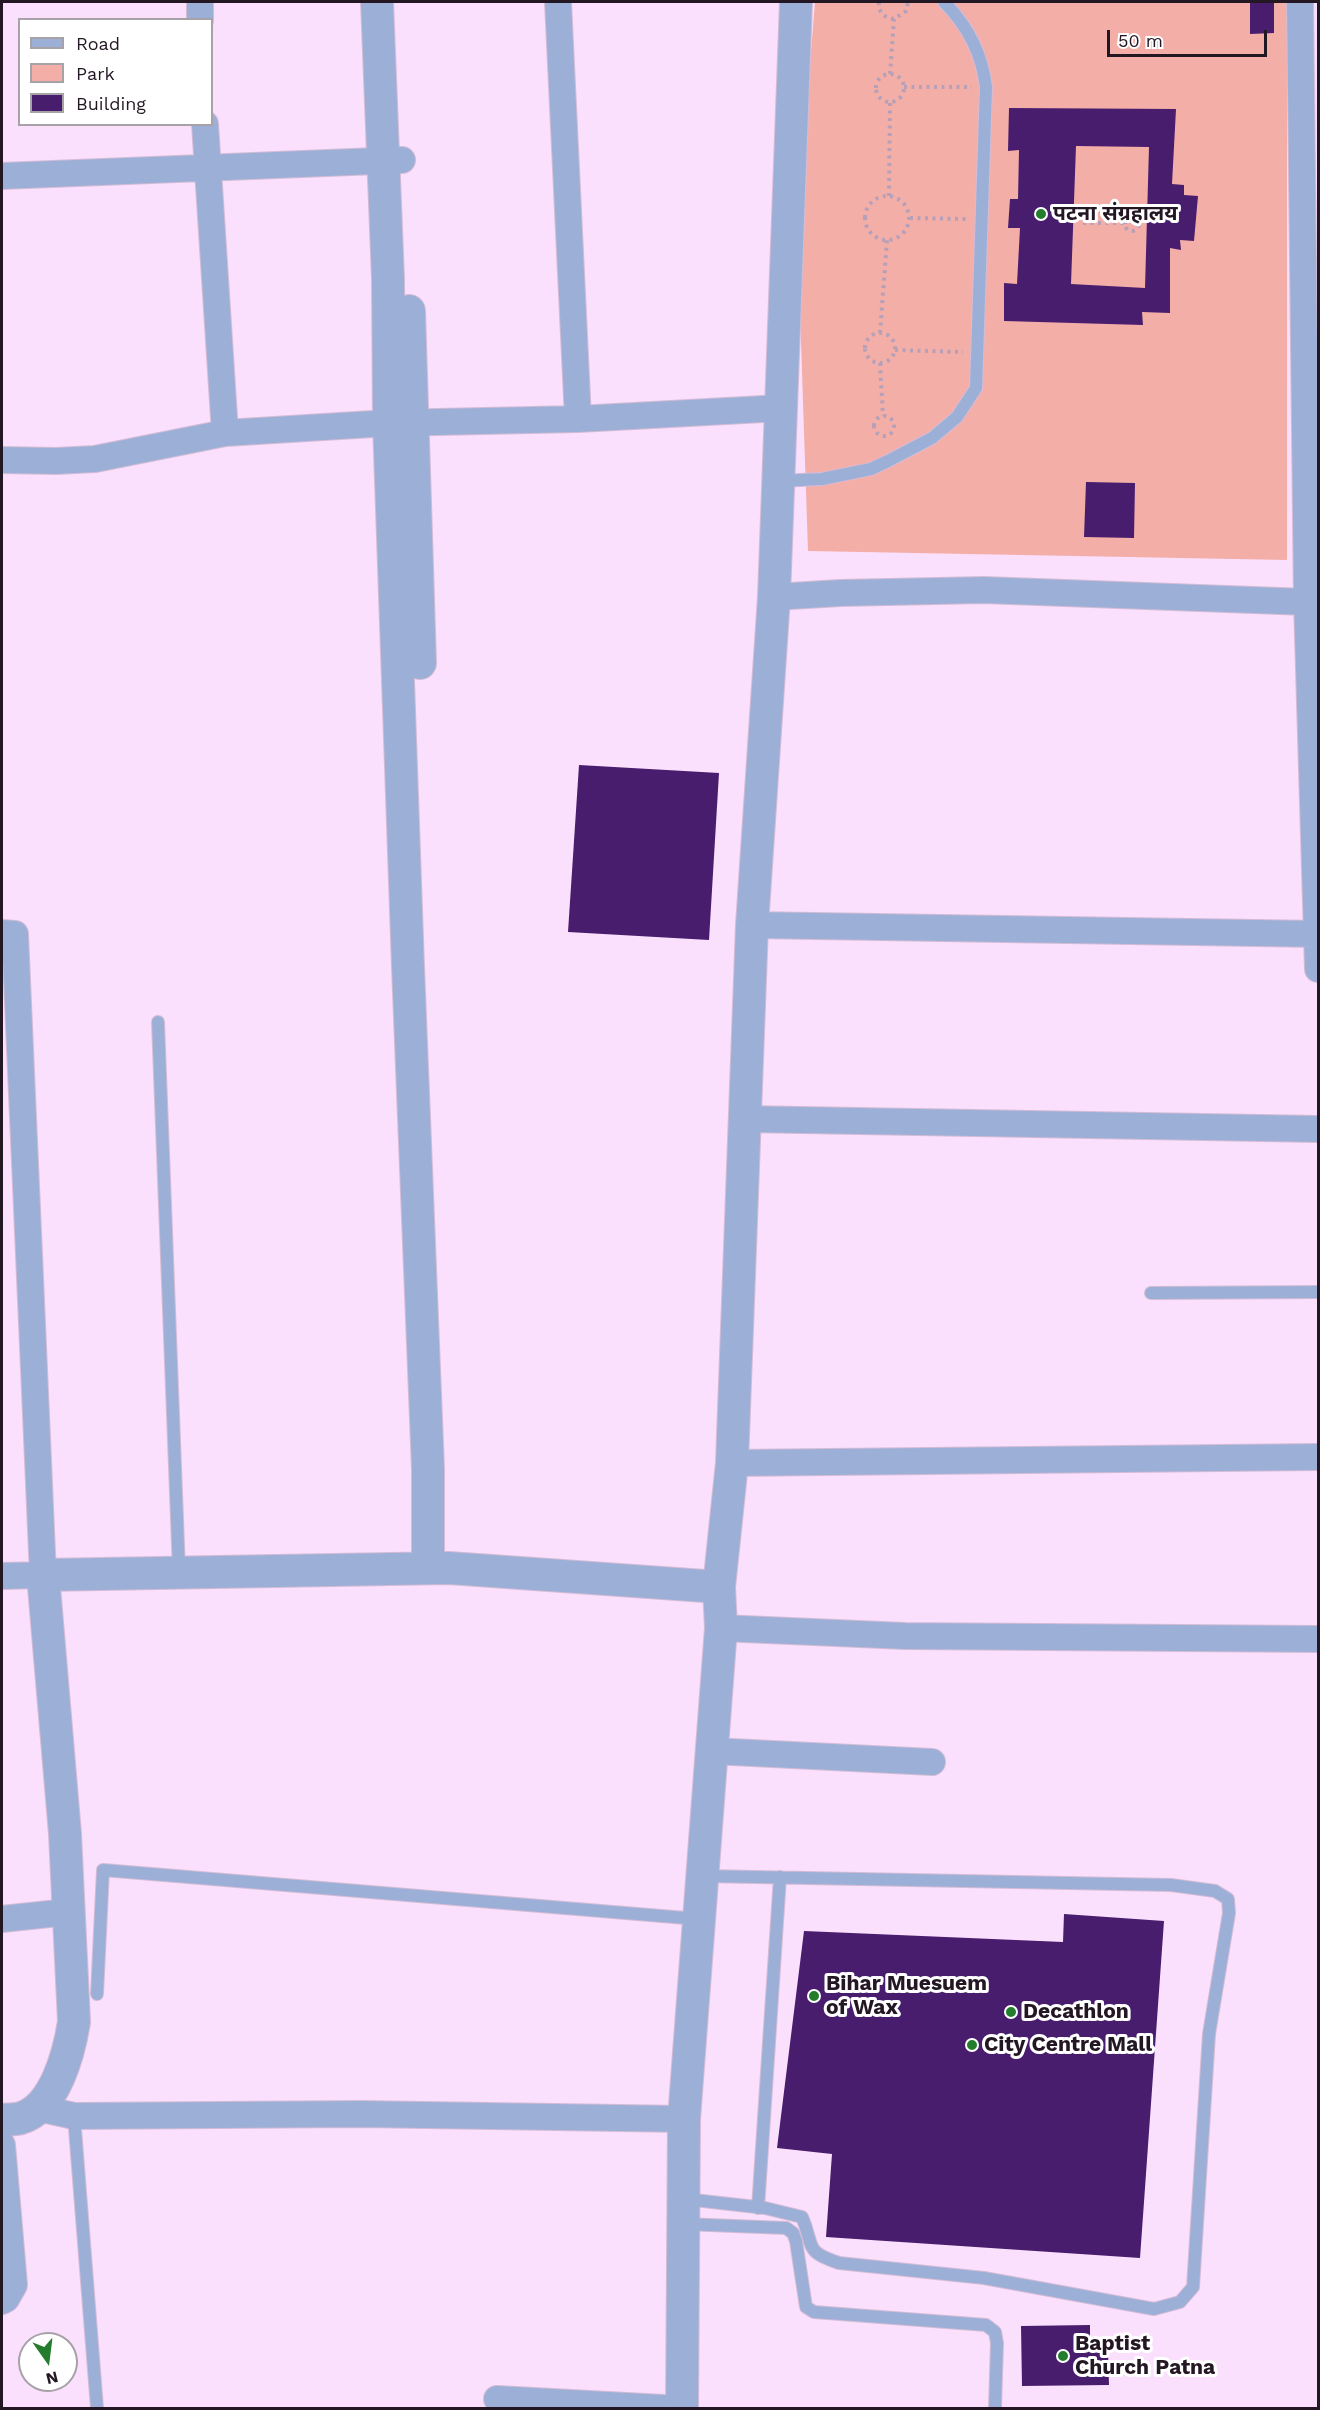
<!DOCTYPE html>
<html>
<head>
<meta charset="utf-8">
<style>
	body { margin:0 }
	#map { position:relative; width:1320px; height:2410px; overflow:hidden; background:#fbe0fd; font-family:"Work Sans",sans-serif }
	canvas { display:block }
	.frame { position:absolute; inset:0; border:3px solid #231723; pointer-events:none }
	.legend { position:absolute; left:18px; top:18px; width:195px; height:108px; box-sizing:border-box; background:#fff; border:2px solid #a7a2a7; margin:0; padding:8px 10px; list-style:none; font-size:18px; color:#231723 }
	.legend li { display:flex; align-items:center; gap:12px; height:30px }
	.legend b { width:30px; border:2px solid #a7a2a7 }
	.north { position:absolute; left:18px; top:2332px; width:60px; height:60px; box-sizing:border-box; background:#fff; border:2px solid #a7a2a7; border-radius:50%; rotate:166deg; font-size:16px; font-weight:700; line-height:24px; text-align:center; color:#231723 }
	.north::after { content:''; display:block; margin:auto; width:21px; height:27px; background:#247d2c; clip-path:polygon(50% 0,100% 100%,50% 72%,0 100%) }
	.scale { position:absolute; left:1107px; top:30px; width:160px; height:27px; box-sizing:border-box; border:3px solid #231723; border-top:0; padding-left:8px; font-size:18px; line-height:21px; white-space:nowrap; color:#231723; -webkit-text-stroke:4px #fff; paint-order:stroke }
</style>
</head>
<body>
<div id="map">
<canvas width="1320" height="2410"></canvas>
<div class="frame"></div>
<ul class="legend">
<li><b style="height:8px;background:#9cb0d7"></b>Road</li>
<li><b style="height:16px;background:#f4aea8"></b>Park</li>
<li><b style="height:16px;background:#481d6e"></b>Building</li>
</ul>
<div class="north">N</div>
<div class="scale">50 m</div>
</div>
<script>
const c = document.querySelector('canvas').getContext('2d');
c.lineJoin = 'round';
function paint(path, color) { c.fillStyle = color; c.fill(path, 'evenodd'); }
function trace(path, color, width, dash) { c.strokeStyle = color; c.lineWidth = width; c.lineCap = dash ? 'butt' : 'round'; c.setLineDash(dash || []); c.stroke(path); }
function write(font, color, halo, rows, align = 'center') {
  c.font = font + ' "Work Sans","Noto Sans Devanagari",sans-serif'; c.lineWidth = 6; c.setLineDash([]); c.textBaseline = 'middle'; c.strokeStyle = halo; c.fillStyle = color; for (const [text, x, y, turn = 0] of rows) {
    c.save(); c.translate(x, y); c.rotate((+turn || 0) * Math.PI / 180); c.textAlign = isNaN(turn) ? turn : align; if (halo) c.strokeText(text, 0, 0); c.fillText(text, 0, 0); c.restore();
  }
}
paint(new Path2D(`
	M 815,2 L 1287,2 L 1287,560 L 808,551 L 797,223 Z`), '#f4aea8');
paint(new Path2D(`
	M 1250,2 L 1274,2 L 1274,33 L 1250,34 Z
	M 1009,108 L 1176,109 L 1172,184 L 1184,185 L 1184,195 L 1198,196 L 1194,241 L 1180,240 L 1181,250 L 1170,248 L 1170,313 L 1142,312 L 1143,325 L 1004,321 L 1004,283 L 1017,284 L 1020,228 L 1008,228 L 1010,199 L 1018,199 L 1019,150 L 1008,151 ZM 1076,146 L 1149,147 L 1145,288 L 1071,284 Z
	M 1086,482 L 1135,483 L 1134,538 L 1084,537 Z
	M 579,765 L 719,773 L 709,940 L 568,932 Z
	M 1064,1914 L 1164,1921 L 1140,2258 L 826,2237 L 832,2154 L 777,2148 L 804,1931 L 1063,1942 Z
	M 1090,2325 L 1090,2351 L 1108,2351 L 1109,2385 L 1022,2386 L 1021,2326 Z`), '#481d6e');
const service = new Path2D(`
	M 779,481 L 822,479 L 871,469 L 888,461 L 932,438 L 957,417 L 976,388 L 986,87 C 982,53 968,26 944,2
	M 158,1022 L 179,1571
	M 1151,1293 L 1318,1292
	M 97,1994 L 103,1870 L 698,1919
	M 74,2116 L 97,2408
	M 685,2199 L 765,2208 L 802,2217 C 815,2247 803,2251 839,2263 L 984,2278 L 1154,2309 L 1180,2302 L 1193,2287 L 1209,2034 L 1229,1913 L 1228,1899 L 1215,1891 L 1171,1885 L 703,1876
	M 758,2208 L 780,1877
	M 683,2224 L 786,2228 L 793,2233 L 796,2241 L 806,2307 L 814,2312 L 986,2325 L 995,2332 L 997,2343 L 995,2408`);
const minor = new Path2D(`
	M 200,2 L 200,20
	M 558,2 L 578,419
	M 1300,2 L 1307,602 L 1318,969
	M 205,124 L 225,433
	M 2,176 L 402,160
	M 2,460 L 56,461 L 95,459 L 225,433 L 389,423 L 578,419 L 782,408
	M 774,597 L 840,593 L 984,590 L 1307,602
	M 752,925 L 1318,934
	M 2,933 L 15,934 L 43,1575 L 2,1576
	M 744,1119 L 1318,1129
	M 732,1463 L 1318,1457
	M 721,1628 L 905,1636 L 1318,1639
	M 712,1751 L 932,1762
	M 2,1919 L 68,1912
	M 38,2108 L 74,2116 L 360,2114 L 684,2119
	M 2,2145 L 14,2285 L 6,2299 L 2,2301
	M 497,2399 L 664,2408`);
const tertiary = new Path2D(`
	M 377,2 L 388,279 L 389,423 L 408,967 L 428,1469 L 428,1568
	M 409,311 L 420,663
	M 2,2120 C 7,2119 15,2120 21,2118 C 55,2108 69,2053 74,2022 L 65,1834 L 43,1575 L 449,1568 L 719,1587
	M 682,2408 L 684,2119 L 721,1628 L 719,1587 L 732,1463 L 752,925 L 774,597 L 796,2`);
trace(service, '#d4bcd6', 14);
trace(minor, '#d4bcd6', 28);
trace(tertiary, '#d4bcd6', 34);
trace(new Path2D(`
	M 879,2 C 878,12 884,18 894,19 L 906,11 L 908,2
	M 890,74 L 894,19
	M876 88a14 14 0 1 1 28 0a14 14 0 1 1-28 0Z
	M 904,87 L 972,87
	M865 218a22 22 0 1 1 44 0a22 22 0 1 1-44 0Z
	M 889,196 L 890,101
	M1125 224a7 7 0 1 1 14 0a7 7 0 1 1-14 0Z
	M 910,218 L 966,219
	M 1083,223 L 1124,223
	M 880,333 L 887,240
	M865 348a15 15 0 1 1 30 0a15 15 0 1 1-30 0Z
	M 895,350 L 963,352
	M 880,363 L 883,416
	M874 426a10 10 0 1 1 20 0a10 10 0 1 1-20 0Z`), '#b6a0b8', 4, [3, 4.5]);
trace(service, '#9cb0d7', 12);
trace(minor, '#9cb0d7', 26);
trace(tertiary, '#9cb0d7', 32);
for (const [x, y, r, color] of [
	[1041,214,6,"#247d2c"],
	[814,1996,6,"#247d2c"],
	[1011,2012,6,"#247d2c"],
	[972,2045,6,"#247d2c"],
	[1063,2356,6,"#247d2c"]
]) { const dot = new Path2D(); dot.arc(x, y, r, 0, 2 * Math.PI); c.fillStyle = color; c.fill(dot); trace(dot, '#fff', 2); }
write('bold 21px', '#231723', '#fff', [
	["पटना संग्रहालय",1053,214],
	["Bihar Muesuem",826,1984],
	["of Wax",826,2008],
	["Decathlon",1023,2012],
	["City Centre Mall",984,2045],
	["Baptist",1075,2344],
	["Church Patna",1075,2368]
], 'left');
</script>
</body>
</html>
